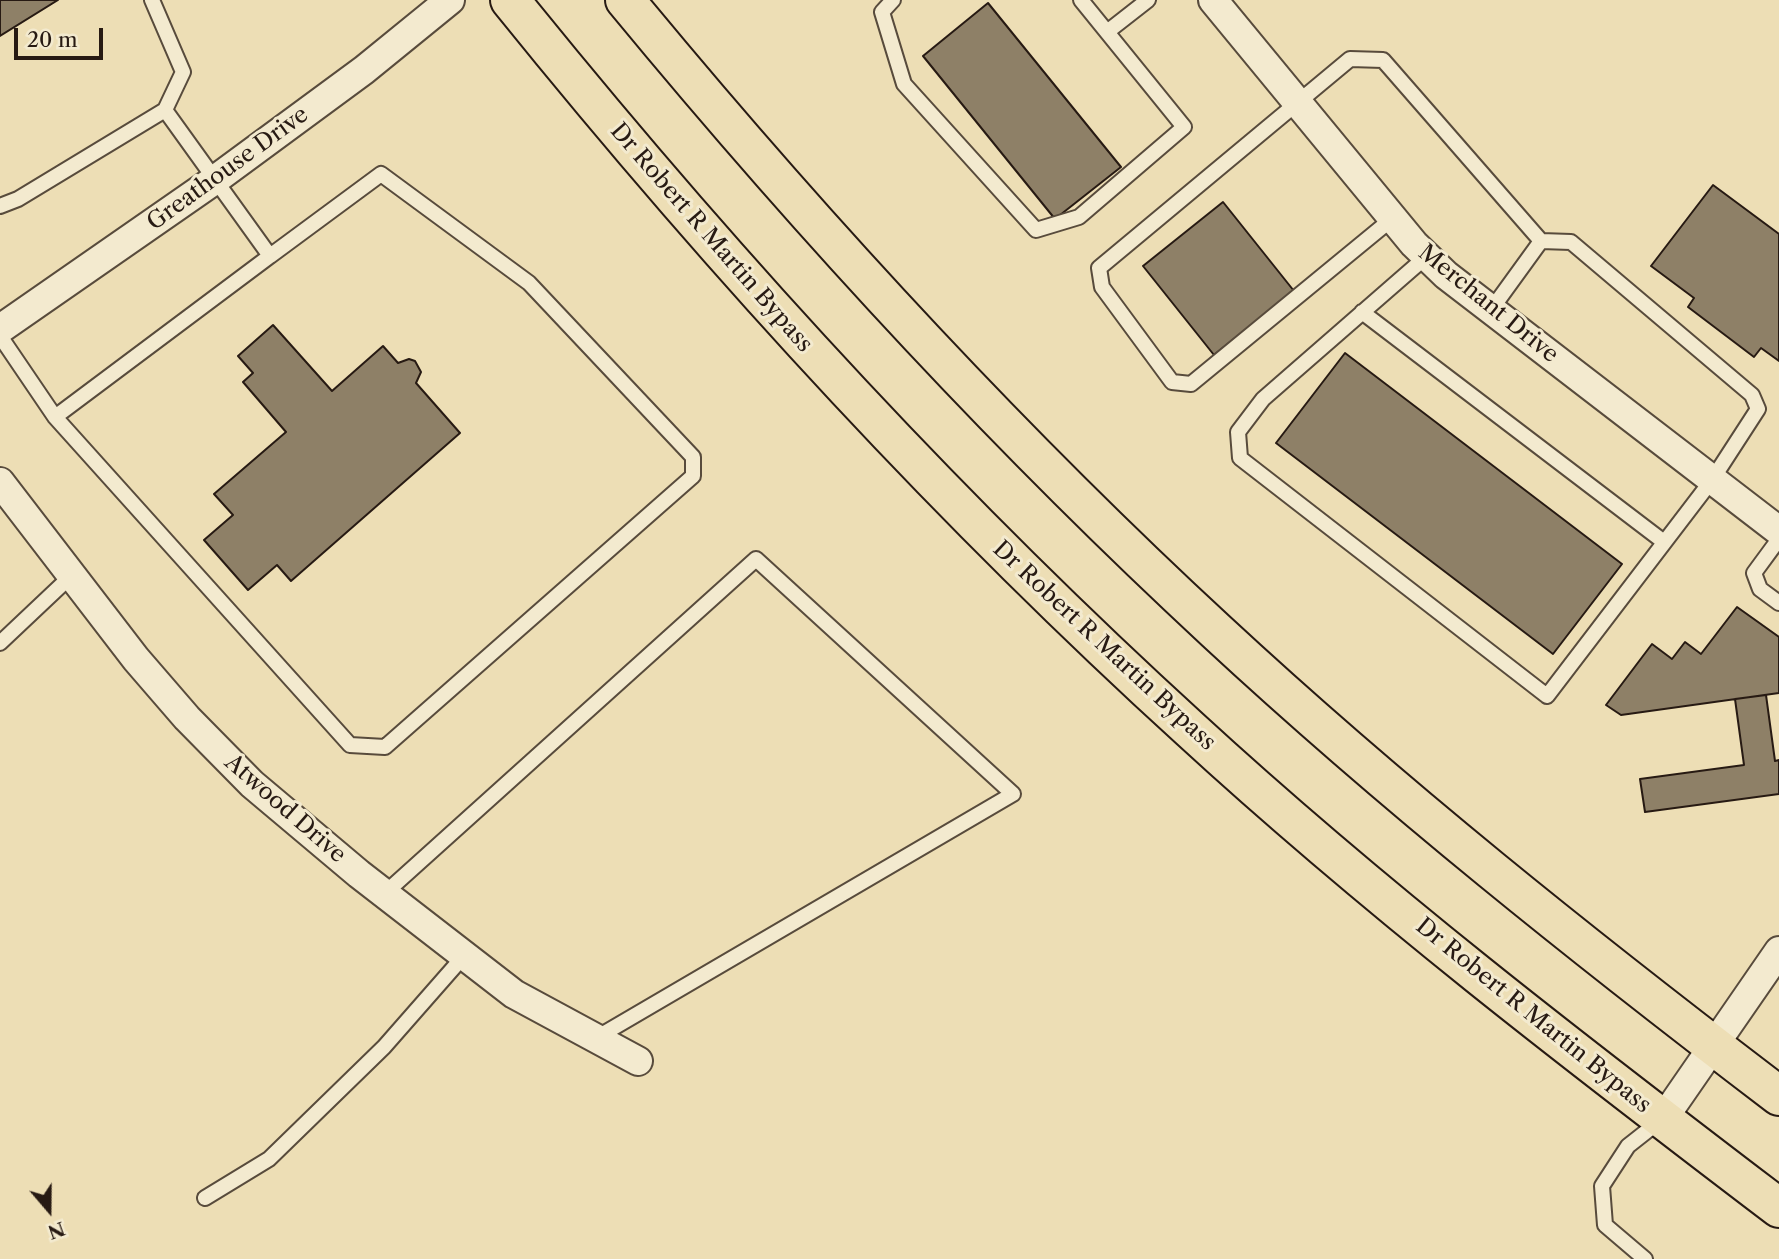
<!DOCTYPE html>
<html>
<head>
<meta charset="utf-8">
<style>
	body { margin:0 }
	#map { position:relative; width:1779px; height:1259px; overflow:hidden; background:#eddeb5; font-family:"Libre Caslon Text",serif }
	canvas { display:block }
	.north { position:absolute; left:14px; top:1175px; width:70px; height:70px; -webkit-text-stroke:5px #f3eacf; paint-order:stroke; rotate:160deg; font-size:19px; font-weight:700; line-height:28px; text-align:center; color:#271a13 }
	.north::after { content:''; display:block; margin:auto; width:24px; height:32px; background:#271a13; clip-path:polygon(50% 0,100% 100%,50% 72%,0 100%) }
	.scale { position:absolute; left:14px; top:28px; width:89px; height:32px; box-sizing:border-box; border:4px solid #271a13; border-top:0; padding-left:9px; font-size:21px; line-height:24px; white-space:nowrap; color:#271a13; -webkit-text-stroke:5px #f3eacf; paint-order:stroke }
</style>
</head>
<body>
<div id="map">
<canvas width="1779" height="1259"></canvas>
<div class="north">N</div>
<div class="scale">20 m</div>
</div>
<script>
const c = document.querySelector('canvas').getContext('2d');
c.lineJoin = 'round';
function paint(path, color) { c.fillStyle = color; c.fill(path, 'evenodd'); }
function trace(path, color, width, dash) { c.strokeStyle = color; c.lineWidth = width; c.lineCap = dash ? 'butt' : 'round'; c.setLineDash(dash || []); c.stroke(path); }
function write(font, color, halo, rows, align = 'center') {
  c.font = font + ' "Libre Caslon Text",serif'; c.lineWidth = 6; c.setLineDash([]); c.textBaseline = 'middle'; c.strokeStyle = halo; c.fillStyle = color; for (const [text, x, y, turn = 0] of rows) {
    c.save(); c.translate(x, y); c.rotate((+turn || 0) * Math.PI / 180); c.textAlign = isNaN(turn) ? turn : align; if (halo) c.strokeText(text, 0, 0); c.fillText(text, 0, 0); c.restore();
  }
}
const building = new Path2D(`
	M 0,0 L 58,0 L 0,36 Z
	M 988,3 L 1121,167 L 1055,219 L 923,56 Z
	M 1713,185 L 1779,234 L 1779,361 L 1761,348 L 1754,357 L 1688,307 L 1694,298 L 1651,266 Z
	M 1223,202 L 1294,291 L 1214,355 L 1143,266 Z
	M 273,325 L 332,391 L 383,346 L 398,363 L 409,359 L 415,361 L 421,372 L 416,383 L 460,433 L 291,581 L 277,565 L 248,590 L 204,540 L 233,515 L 214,494 L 286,432 L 243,382 L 253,373 L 238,356 Z
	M 1345,353 L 1622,564 L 1553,654 L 1276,443 Z
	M 1737,607 L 1779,637 L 1779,693 L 1621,715 L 1606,705 L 1652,644 L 1672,659 L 1685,642 L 1701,654 Z
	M 1766,695 L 1775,761 L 1779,760 L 1779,794 L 1645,812 L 1640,779 L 1744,765 L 1735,699 Z`);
paint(building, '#8e8067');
trace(building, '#271a13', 2);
const lane = new Path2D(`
	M 152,0 L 183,72 L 165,110
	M 893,0 L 882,12 L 904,84 L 1036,230 L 1079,217 L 1184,127 L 1081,0
	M 1107,32 L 1148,0
	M 0,206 L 18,199 L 165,110 L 270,256 L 381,174 L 529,283 L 693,457 L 693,476 L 385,747 L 350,745 L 55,417 L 0,336
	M 1393,218 L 1191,384 L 1172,382 L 1102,287 L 1099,268 L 1350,59 L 1383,60 L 1541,241 L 1571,242 L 1752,395 L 1758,409 L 1712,480 L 1547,696 L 1240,458 L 1238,432 L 1263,399 L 1427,256
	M 1491,310 L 1541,241
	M 1362,312 L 1664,542
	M 55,417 L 270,256
	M 1779,539 L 1754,573 L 1760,589 L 1779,603
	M 0,643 L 71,576
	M 384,894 L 756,559 L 1013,794 L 596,1038
	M 205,1198 L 269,1159 L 384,1047 L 463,957
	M 1645,1259 L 1605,1225 L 1602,1186 L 1628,1146 L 1661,1120`);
const street = new Path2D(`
	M 1213,0 L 1414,244 L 1446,275 L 1779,531
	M 0,329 L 216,179 L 364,70 L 450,0
	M 0,482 L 136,659 L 187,718 L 252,784 L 359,874 L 514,994 L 638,1061
	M 1663,1119 L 1779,951`);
const primary = new Path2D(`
	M 510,0 C 719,259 943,504 1190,729 C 1376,900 1578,1055 1779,1208
	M 625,0 C 809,223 1004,435 1216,631 C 1395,797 1585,948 1779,1096`);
trace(lane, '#584b3c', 18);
trace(street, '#584b3c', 32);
trace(primary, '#271a13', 42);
trace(lane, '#f3eacf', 14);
trace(street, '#f3eacf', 28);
trace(primary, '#eddeb5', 38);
write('23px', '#271a13', '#f3eacf', [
	["Greathouse Drive",228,169,-36],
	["Dr Robert R Martin Bypass",711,238,49],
	["Merchant Drive",1488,304,39],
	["Dr Robert R Martin Bypass",1104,646,43],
	["Atwood Drive",285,809,41],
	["Dr Robert R Martin Bypass",1533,1016,39]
]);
</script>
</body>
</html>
